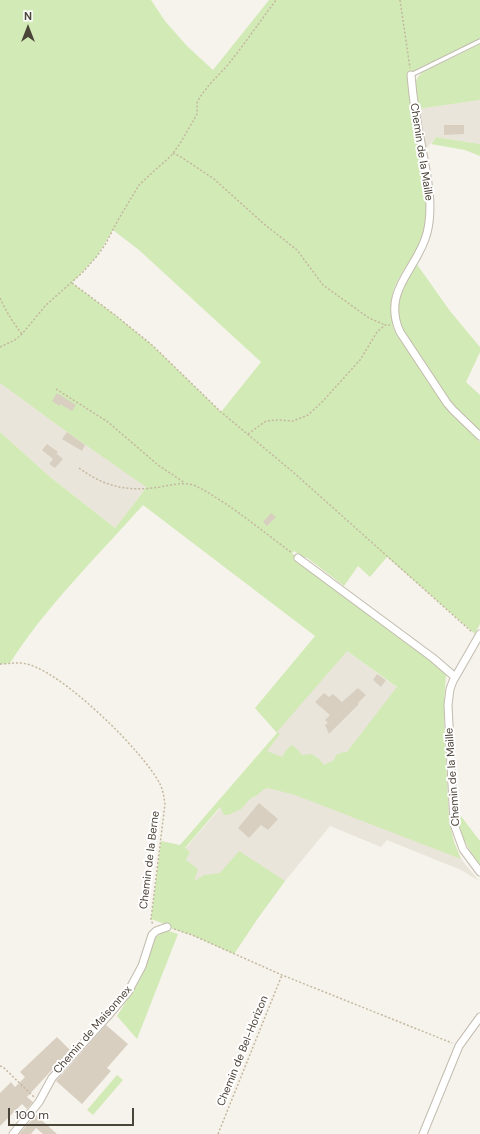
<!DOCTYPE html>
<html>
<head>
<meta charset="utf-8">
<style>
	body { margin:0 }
	#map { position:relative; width:480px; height:1134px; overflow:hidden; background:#f6f3ec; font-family:"DM Sans",sans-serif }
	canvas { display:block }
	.north { position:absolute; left:8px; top:8px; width:40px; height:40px; -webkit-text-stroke:3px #fff; paint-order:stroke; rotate:0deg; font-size:11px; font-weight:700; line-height:16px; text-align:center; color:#4b4439 }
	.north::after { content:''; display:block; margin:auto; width:14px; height:18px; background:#4b4439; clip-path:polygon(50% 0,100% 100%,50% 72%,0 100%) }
	.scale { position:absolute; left:8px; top:1108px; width:126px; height:18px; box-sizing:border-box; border:2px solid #4b4439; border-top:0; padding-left:5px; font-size:12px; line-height:14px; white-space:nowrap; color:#4b4439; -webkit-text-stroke:3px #fff; paint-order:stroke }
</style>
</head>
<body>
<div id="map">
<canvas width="480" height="1134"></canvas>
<div class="north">N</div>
<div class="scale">100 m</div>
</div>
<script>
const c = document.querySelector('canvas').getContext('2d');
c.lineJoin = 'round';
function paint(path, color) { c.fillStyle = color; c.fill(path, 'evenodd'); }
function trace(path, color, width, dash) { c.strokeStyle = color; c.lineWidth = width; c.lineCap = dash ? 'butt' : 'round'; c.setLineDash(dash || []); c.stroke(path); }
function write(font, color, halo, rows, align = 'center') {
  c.font = font + ' "DM Sans",sans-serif'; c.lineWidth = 4; c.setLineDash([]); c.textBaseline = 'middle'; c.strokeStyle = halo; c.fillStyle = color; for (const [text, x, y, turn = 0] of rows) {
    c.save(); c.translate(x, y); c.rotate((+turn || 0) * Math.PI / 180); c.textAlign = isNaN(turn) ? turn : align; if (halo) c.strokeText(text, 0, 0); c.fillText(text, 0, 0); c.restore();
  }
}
paint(new Path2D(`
	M 480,100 L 480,144 L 436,137 L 424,151 L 418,109 Z
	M 0,383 L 60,427 L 146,486 L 137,500 L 115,528 L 49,476 L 0,432 Z
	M 347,651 L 444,722 L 449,820 L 454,842 L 461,859 L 479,881 L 461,870 L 387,840 L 381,847 L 330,826 L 285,881 L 258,918 L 234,954 L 192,935 L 167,927 L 177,876 L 190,852 L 185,849 L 221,807 L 279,734 L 255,708 Z`), '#eae5da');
paint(new Path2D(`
	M 0,0 L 151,0 L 165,21 L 187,46 L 213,70 L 269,0 L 480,0 L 480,39 L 407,74 C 411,101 416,128 420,155 C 424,176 428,196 427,216 C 425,246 409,258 397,282 C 389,295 391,316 394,330 L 450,412 L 480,442 L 480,624 L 475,634 L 387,557 L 370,577 L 358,566 L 344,586 L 306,557 L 305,559 L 294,551 L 292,553 L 298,558 L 297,560 L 321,580 L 434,662 L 446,675 L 444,702 L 444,722 L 449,820 L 454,842 L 461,859 L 295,795 L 268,788 L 263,790 L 256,796 L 251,798 L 241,809 L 228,815 L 224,815 L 220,807 L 185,848 L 190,852 L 186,860 L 198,869 L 194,881 L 204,875 L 220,873 L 239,851 L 285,881 L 258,918 L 234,954 L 192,935 L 167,927 L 162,923 L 151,919 L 161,841 L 180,845 L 277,733 L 255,708 L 315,636 L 143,505 C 98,556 47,605 10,663 L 0,664 L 0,432 L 49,476 L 115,528 L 137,500 L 146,487 L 60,427 L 0,383 ZM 113,230 L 139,250 L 261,362 L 221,412 L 152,345 L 115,315 L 72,283 L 97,256 ZM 347,651 L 397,687 L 347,752 C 341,752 335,754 334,760 L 324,765 L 319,759 L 312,754 L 302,755 L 297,749 L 292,745 L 287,749 L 282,757 L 267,751 L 280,734 L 277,732 Z
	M 480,44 L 480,100 L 418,109 C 416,94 410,82 423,72 Z
	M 436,137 L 480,144 L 480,156 L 465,150 L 431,144 Z
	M 416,263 L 450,311 L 480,347 L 480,352 L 466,382 L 480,395 L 480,432 L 455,408 L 448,399 L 401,328 C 394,301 403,286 416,263 Z
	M 457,811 L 480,841 L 480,865 C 467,848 459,833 457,811 Z
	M 165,931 L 169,931 L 178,934 L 137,1039 L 117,1016 L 138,983 L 144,970 L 152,944 L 156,937 Z
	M 117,1075 L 123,1080 L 93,1115 L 87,1110 Z`), '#d2eab5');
paint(new Path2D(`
	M 444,125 L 464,125 L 464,134 L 444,135 Z
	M 57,393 L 76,405 L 72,411 L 60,404 L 59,406 L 52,401 Z
	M 67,432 L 85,445 L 82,451 L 62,439 Z
	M 47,444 L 58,452 L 53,459 L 42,450 Z
	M 57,454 L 63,459 L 55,468 L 49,464 Z
	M 271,513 L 276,517 L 267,526 L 263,522 Z
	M 377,674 L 386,680 L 381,687 L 373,680 Z
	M 358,688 L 366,695 L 358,703 L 359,704 L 329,734 L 325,725 L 328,723 L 325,720 L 330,715 L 315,702 L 324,693 L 329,697 L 333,694 L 342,702 Z
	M 259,803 L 278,819 L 268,830 L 261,825 L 249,838 L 238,828 Z
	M 106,1025 L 128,1044 L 107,1068 L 111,1071 L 82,1104 L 56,1081 Z
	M 57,1037 L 70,1050 L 27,1097 L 33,1102 L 27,1109 L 22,1104 L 0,1126 L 0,1093 L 11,1082 L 15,1087 L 25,1077 L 20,1072 Z
	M 36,1115 L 57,1134 L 43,1134 L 36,1128 L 31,1134 L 19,1134 Z`), '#d8cfc1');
const lane = new Path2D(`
	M 411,75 L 480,41`);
const street = new Path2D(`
	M 411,75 C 413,100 417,124 422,148 C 427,176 434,205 427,233 C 418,269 381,290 400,332 L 447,403 L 453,410 L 480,436
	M 298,558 L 433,658 L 455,677
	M 480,634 L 453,681 L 450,689 L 448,705 L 454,824 L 463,849 L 480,872
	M 13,1134 L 39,1102 L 52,1078 L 107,1017 L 128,992 L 142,966 L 152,935 L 156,931 L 167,927
	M 423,1134 L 459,1046 L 480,1017`);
trace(lane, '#c2bbae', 5.5);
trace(street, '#c2bbae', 9);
trace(new Path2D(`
	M 400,0 L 410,68
	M 173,153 L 181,157 L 214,179 L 264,224 L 297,250 L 323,285 L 369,318 L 385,325
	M 72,283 L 115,315 L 152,345 L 221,412 L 293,472 L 472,632
	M 0,298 C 6,311 13,323 22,334
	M 0,347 L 15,340 L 22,334 L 46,305 L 83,272 L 97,256 L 105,245 L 118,220 L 139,185 L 154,171 L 171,156 L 181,142 L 197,114 L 197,103 L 200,97 L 209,85 L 226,67 L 238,52 L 276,0
	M 56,389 L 108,422 L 158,465 L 185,483
	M 248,434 L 266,421 L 278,420 L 293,421 L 308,415 L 323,401 L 360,360 L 377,332 L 385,325 L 390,325
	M 79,468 C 105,487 128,492 160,487 C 171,485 182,482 193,485 C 204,489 213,496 223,502 C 247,518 269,536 292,553
	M 0,664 C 11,664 19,661 30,665 C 65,675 143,751 160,784 C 163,790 164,797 165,804 L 151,919 L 153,925
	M 174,929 L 192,935 L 282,975 L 452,1043
	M 0,1066 L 3,1067 L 34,1097
	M 218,1134 L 282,975`), '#c4b79f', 1.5, [2, 2]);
trace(lane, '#fff', 3.5);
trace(street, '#fff', 7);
write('11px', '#4b4439', '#fff', [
	["Chemin de la Maille",421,152,81],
	["Chemin de la Maille",453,777,-94],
	["Chemin de la Berne",150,860,-83],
	["Chemin de Maisonnex",93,1030,-49],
	["Chemin de Bel-Horizon",243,1051,-68]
]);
</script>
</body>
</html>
